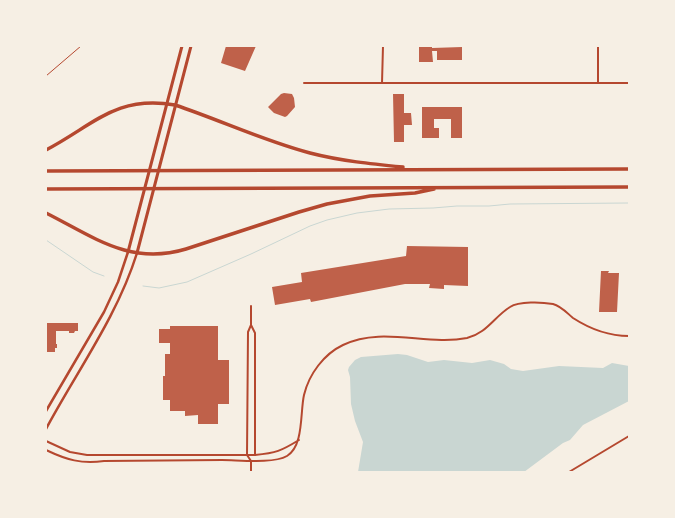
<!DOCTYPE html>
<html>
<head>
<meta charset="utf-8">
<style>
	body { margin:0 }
	#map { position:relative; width:675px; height:518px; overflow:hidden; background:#f6efe4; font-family:"Titillium Web",sans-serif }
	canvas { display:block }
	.frame { position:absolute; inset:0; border:47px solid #f6efe4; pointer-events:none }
</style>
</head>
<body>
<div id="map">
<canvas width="675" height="518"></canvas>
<div class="frame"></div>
</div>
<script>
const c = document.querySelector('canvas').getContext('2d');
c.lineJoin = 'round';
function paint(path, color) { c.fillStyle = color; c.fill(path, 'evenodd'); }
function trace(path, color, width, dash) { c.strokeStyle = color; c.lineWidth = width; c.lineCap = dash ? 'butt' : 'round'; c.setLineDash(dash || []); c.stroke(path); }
paint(new Path2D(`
	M 398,354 L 407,355 L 428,362 L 444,360 L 472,363 L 490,360 L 504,364 L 511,369 L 523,371 L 559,366 L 603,368 L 612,363 L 629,366 L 629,401 L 583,425 L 570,440 L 563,443 L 524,472 L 358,472 L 363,442 L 355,421 L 351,404 L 350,377 L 348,370 L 349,367 L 355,360 L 361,357 Z`), '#c9d6d2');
trace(new Path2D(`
	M 46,240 L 93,272 L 104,276
	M 143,286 L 159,288 L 187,282 L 251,254 L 310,226 L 327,220 L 357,213 L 389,209 L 433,208 L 457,206 L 489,206 L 510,204 L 629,203`), '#c9d6d2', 1);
paint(new Path2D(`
	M 226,46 L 256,46 L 245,71 L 221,63 Z
	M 419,46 L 432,46 L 432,48 L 462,47 L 462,60 L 437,60 L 437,51 L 432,51 L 433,62 L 419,62 Z
	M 284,93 L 292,94 L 294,98 L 295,107 L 287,116 L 285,117 L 274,113 L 268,107 L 281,94 Z
	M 393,94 L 404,94 L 404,113 L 411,113 L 412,125 L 404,125 L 404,142 L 394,142 Z
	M 422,107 L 462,107 L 462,138 L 451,138 L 451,119 L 434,119 L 434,128 L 439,128 L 439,138 L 422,138 Z
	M 407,246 L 468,247 L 468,286 L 444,285 L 444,289 L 429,288 L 430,284 L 405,284 L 311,302 L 310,299 L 275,305 L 272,287 L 302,282 L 301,273 L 406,256 Z
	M 601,271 L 609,271 L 608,273 L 619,273 L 617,312 L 599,312 Z
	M 47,323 L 78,323 L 78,331 L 75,331 L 74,333 L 69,333 L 69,331 L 56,331 L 56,344 L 57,344 L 57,348 L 55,348 L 55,352 L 47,352 Z
	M 170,326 L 218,326 L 218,360 L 229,360 L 229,404 L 218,404 L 218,424 L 198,424 L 198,415 L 185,416 L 185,411 L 170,411 L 170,400 L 163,400 L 163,376 L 165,376 L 165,354 L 170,354 L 170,343 L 159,343 L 159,329 L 170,329 Z`), '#bf614a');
trace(new Path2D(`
	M 46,76 L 81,46`), '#b5482f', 1);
trace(new Path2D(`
	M 598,46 L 598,83
	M 304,83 L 629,83
	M 382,83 L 383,46
	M 251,325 L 255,333 L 255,455
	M 247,455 L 248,332 L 251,325 L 251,306`), '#b5482f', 2);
trace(new Path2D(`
	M 46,441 L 70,452 L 87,455 L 255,455 C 276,453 281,451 299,440
	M 46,450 C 67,460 81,464 104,461 C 143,461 183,460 222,460 C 239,460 273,464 287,456 C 304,446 300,412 304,395 C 309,374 324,354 343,345 C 382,326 427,346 467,338 C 487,333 494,317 510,307 C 519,301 542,302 553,304 C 561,306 567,313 573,318 C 590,329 609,336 629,336
	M 247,455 L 251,461 L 251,472
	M 569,472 L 629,436`), '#b5482f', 2);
trace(new Path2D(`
	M 46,411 L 104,312 L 118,282 L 128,252
	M 46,429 C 77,371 117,317 137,253`), '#b5482f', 2.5);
trace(new Path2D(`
	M 128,252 L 182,46
	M 137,253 L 191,46`), '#b5482f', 3);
trace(new Path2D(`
	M 46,150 C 94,125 115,95 175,105 C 220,120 264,141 310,153 C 341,161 372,164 403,167
	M 46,171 L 629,169
	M 46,189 L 629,187
	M 46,213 C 94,237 130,266 186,249 L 299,212 L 327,204 L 370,196 L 415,193 L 434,189`), '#b5482f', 3.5);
</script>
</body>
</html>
